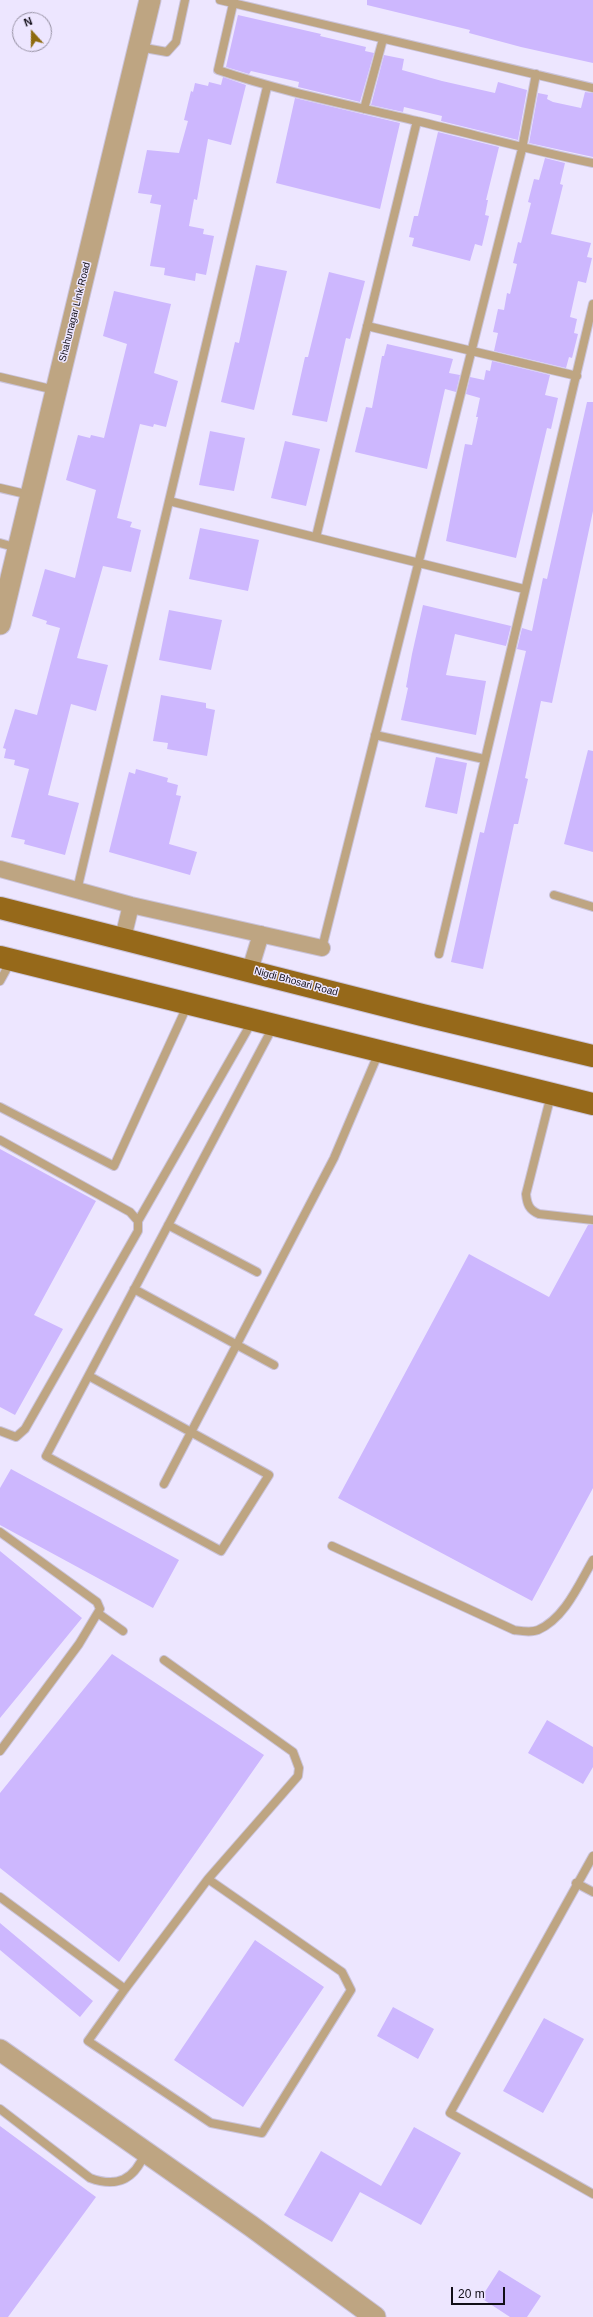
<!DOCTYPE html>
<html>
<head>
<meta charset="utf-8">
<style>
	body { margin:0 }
	#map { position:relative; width:593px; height:2317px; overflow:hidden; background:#ede6ff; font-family:Arial,sans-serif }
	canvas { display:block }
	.north { position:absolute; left:12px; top:12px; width:40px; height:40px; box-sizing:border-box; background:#ede6ff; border:1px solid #9590a2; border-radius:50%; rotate:339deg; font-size:11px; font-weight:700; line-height:16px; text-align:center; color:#110e17 }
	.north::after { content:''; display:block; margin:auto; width:14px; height:18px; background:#8e6b0f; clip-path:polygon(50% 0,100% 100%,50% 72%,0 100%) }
	.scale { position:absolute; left:451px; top:2287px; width:54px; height:18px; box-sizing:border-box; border:2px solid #110e17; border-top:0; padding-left:5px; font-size:12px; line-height:14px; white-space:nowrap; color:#110e17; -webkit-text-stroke:3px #ede6ff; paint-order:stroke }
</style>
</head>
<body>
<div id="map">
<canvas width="593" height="2317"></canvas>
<div class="north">N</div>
<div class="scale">20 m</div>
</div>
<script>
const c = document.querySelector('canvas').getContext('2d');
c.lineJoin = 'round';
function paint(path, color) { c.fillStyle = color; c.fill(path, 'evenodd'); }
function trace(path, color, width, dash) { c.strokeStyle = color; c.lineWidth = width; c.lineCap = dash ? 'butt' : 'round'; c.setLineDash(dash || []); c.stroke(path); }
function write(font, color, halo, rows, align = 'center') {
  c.font = font + ' Arial,sans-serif'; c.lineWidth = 3; c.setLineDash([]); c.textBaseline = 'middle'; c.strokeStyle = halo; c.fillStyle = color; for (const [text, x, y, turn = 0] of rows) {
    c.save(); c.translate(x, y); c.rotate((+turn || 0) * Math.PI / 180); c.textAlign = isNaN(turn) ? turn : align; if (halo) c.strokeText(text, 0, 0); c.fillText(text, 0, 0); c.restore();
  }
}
paint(new Path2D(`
	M 367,0 L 593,0 L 593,63 L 521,47 L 469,33 L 470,30 L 367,5 Z
	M 238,15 L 321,34 L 320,36 L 366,47 L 365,51 L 374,53 L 360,102 L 298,87 L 299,82 L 251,71 L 249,74 L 226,67 Z
	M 384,55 L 404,59 L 402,70 L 442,81 L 495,93 L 498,82 L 527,90 L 518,140 L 441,121 L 442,116 L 404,107 L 403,112 L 371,105 Z
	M 223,77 L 246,85 L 231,145 L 208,139 L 197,200 L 194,199 L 189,226 L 204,229 L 203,234 L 214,236 L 206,275 L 196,273 L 195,281 L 164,275 L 165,268 L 150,266 L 161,205 L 150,203 L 152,195 L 138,193 L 147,150 L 179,153 L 188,121 L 184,120 L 191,91 L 193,92 L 195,83 L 208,86 L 209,82 L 221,85 Z
	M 585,92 L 593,93 L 593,157 L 529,143 L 538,93 L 548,95 L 547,99 L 553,102 L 581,108 Z
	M 295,98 L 400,123 L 380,209 L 276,183 Z
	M 438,132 L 499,147 L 486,200 L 488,200 L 485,215 L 489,216 L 482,246 L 475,244 L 470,261 L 412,246 L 414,238 L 409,237 L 414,216 L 418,216 Z
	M 545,158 L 565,163 L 560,184 L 563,185 L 551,234 L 591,243 L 587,257 L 592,258 L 586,283 L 578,281 L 570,317 L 577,319 L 574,333 L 578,334 L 572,358 L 569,357 L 566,368 L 494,351 L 498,333 L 493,332 L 498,309 L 504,310 L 507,293 L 510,294 L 517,264 L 513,263 L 518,242 L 521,243 L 531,203 L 528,202 L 534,179 L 539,180 Z
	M 256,265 L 287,271 L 254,410 L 221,402 L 235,342 L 239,343 Z
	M 329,272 L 365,281 L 350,339 L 346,338 L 327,422 L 292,415 L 305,357 L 308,357 Z
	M 114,291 L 171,304 L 154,373 L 178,381 L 166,427 L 154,424 L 153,427 L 140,424 L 117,518 L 132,522 L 130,527 L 141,530 L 131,572 L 103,566 L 77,658 L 108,665 L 96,711 L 71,704 L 48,795 L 79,803 L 65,855 L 24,844 L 25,840 L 11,837 L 29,769 L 14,765 L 15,760 L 4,758 L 6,749 L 3,748 L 15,709 L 37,715 L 60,628 L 46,624 L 47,621 L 32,616 L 45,569 L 75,578 L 96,490 L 66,480 L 78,435 L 90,438 L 91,435 L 104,438 L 127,344 L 103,336 Z
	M 387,344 L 453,359 L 449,373 L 460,375 L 456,392 L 445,389 L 427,469 L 355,452 L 366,407 L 372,408 L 382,356 L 384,356 Z
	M 492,361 L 550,375 L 545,395 L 558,398 L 551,429 L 547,428 L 516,558 L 446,541 L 465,444 L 472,445 L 478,417 L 476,417 L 480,398 L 466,394 L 470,377 L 484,380 L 486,370 L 490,371 Z
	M 587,402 L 593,402 L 593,511 L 552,703 L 541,701 L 525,778 L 528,779 L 518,824 L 514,824 L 483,969 L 451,962 L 480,832 L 484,833 L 526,651 L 517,649 L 522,628 L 532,631 L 543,578 L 547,579 Z
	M 210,431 L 245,438 L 234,491 L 199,485 Z
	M 285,441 L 320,449 L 306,506 L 271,498 Z
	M 200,528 L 259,540 L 248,591 L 189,579 Z
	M 423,605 L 511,626 L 506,646 L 455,634 L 446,675 L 486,681 L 476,735 L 401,720 L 408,688 L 406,687 L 412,654 Z
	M 169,610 L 222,620 L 211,670 L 159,660 Z
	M 161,695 L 206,703 L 206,708 L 215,710 L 207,756 L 167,749 L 168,743 L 153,741 Z
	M 588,750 L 593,751 L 593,852 L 564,844 Z
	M 436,757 L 467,763 L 457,814 L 425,807 Z
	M 136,769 L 168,778 L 167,782 L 178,785 L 176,795 L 181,796 L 169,844 L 197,852 L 190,875 L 109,852 L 129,772 L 135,774 Z
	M 0,1149 L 96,1201 L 34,1315 L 63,1329 L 15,1415 L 0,1407 Z
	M 588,1225 L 593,1225 L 593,1488 L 532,1601 L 338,1498 L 469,1254 L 549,1297 Z
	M 11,1469 L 179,1560 L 153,1608 L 0,1525 L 0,1488 Z
	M 0,1551 L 82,1618 L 0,1718 Z
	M 112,1654 L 264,1755 L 119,1962 L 0,1868 L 0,1793 Z
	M 547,1720 L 593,1747 L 593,1767 L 583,1784 L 528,1753 Z
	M 0,1923 L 93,2001 L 80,2017 L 0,1950 Z
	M 255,1940 L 324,1987 L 243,2107 L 174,2060 Z
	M 393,2007 L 434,2029 L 418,2059 L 377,2036 Z
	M 544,2018 L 584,2039 L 543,2113 L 503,2091 Z
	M 0,2126 L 96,2197 L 8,2317 L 0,2317 Z
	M 414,2127 L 461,2153 L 421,2225 L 360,2192 L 332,2242 L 284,2215 L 321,2151 L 381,2186 Z
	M 499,2270 L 541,2296 L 527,2317 L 510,2317 L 481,2298 Z`), '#cdb7fe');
const service = new Path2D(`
	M 220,0 L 593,88
	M 233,4 L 218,70 C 283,92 350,105 417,121 C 476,135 534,151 593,163
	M 139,47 L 167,52 L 176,42 L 185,0
	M 364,109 L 383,39
	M 367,326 L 577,376
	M 0,377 L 55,390
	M 0,488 L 30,495
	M 169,501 L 524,589
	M 316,537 L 417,121
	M 0,543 L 18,548
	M 375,735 L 484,759
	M 77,890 L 267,87
	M 554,895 L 593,907
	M 322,948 L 522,149 L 536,74
	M 439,954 L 593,304
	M 0,981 L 11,961
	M 551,1095 L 526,1194 C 527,1204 529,1210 539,1214 L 593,1220
	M 0,1107 L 114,1166 L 188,1004
	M 0,1140 L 130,1212 L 138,1221 L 138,1231 L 25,1429 L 16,1437 L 0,1431
	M 138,1221 L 253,1020
	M 168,1225 L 257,1272
	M 134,1289 L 274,1365
	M 89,1376 L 269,1475 L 221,1551 L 46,1456 C 122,1312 198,1169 274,1025
	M 164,1484 L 334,1158 L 379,1052
	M 0,1532 L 97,1602 L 100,1609 L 79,1644 L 0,1751
	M 332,1546 L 514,1630 C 521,1631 531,1633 538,1630 C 565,1618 579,1584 593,1560
	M 99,1614 L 123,1631
	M 593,1856 L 450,2113 L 593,2194
	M 576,1883 L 593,1892
	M 0,1897 L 125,1989 L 208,1879 L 298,1776 L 299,1768 L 293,1752 L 164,1660
	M 125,1989 L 88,2041 L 211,2123 L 262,2133 L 351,1990 L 342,1972 L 208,1879
	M 0,2109 L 90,2178 C 117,2188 134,2180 145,2153`);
const minor = new Path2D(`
	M 0,869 L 131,905 L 322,948
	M 123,938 L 131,905
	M 250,970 L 261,934`);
const tertiary = new Path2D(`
	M 0,624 L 150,0
	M 0,2050 L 251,2226 L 375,2317`);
const primary = new Path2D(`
	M 0,908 L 422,1015 L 593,1056
	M 0,957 L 593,1104`);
trace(service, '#cac3da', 10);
trace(minor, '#cac3da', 18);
trace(tertiary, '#cac3da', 23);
trace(primary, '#cac3da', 24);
trace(service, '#bea582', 8);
trace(minor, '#bea582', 16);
trace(tertiary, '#bea582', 21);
trace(primary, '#96691a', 22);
write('10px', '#110e17', '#ede6ff', [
	["Shahunagar Link Road",75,312,-76],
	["Nigdi Bhosari Road",296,982,15]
]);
</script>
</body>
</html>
